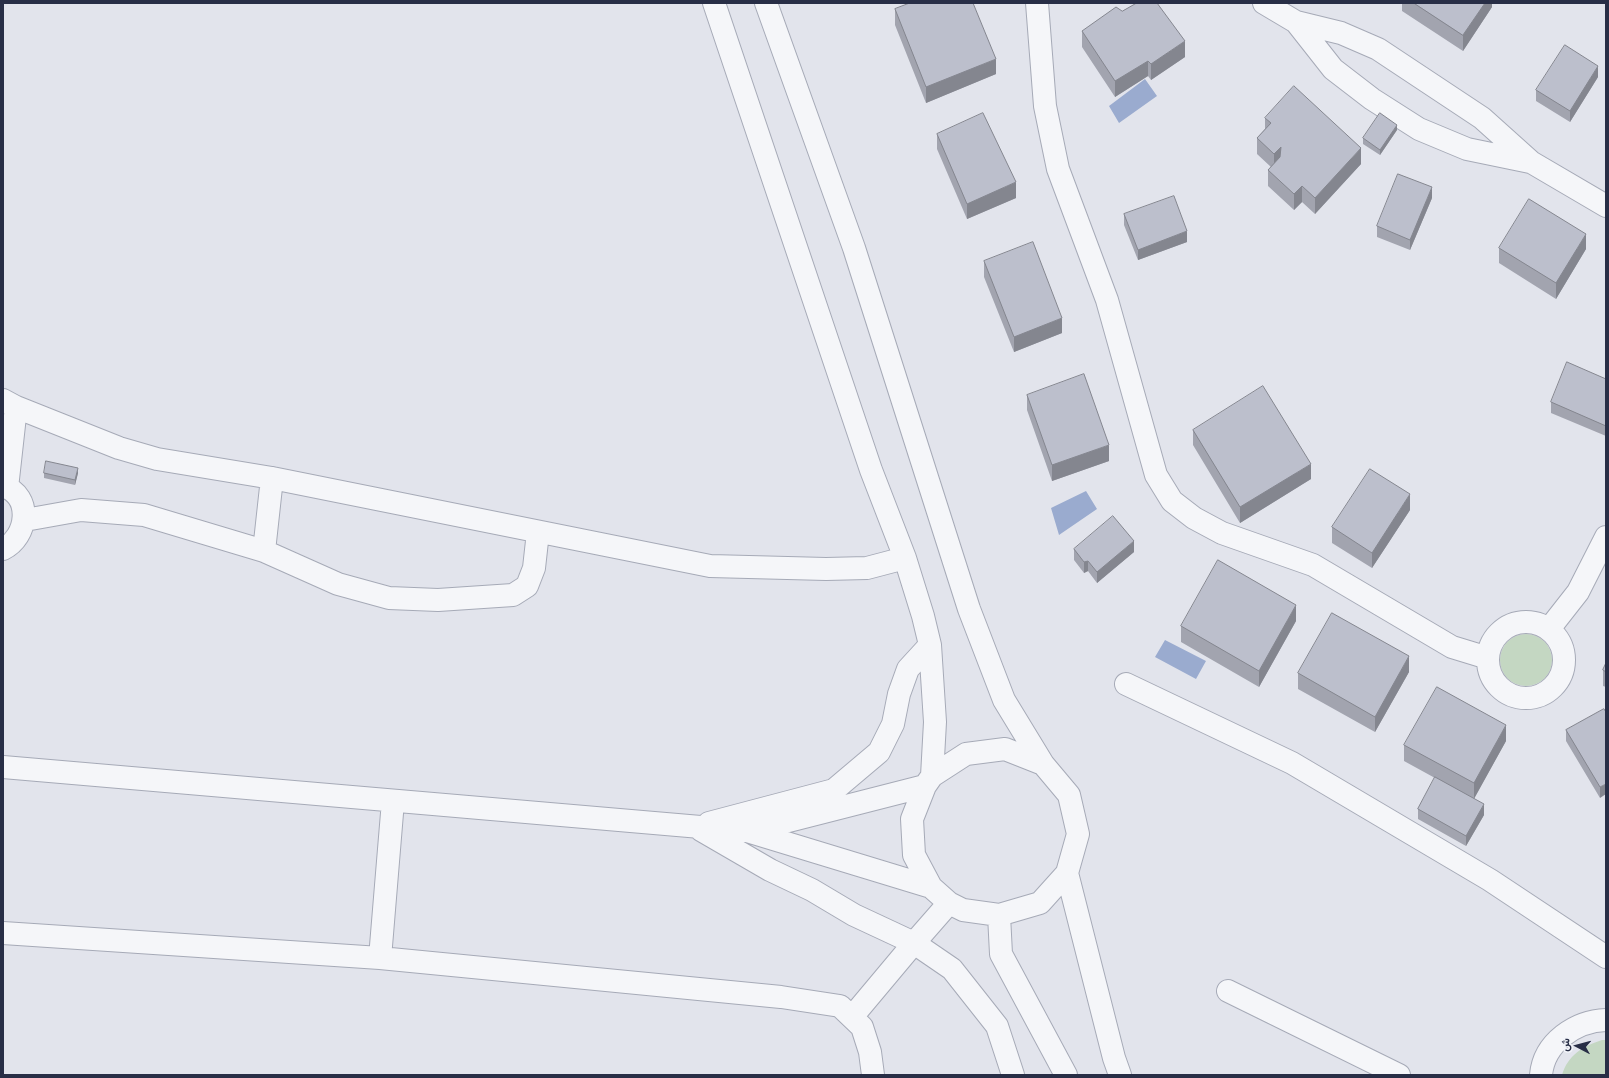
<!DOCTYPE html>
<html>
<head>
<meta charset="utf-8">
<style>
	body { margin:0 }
	#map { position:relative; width:1609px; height:1078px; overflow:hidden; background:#e2e4ec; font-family:Barlow,Vazirmatn,sans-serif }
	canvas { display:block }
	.frame { position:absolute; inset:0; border:4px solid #282e46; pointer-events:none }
	.north { position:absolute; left:1557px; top:1026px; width:40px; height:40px; -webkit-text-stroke:3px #f2f4f9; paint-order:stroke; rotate:276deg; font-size:11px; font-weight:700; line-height:16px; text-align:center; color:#282e46 }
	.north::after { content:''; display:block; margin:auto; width:14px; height:18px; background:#282e46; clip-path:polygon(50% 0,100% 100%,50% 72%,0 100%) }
</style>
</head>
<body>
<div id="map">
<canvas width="1609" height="1078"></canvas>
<div class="frame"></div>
<div class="north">ش</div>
</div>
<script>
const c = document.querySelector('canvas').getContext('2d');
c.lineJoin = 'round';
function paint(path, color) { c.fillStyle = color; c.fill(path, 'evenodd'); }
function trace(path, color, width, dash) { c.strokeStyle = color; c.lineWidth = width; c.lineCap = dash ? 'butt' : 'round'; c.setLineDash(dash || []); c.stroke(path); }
paint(new Path2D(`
	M1500 660a26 26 0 1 1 52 0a26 26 0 1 1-52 0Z
	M 1602,1040 L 1606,1040 L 1606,1075 L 1562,1075 C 1568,1055 1583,1046 1602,1040 Z`), '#c4d7c2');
paint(new Path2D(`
	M 1145,79 L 1157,96 L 1119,123 L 1109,106 Z
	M 1086,491 L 1097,509 L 1059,535 L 1051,508 Z
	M 1165,640 L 1206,661 L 1196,679 L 1155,657 Z`), '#9aabcf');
const minor = new Path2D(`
	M 714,3 L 871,470 L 905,558 L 923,616 L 930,645 L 935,722 L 932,776
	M 766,3 L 854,248 L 969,609 L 1004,700 L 1043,764 L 1069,795 L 1078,834 L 1067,873 L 1040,903 L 999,915 L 963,910 L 949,903 L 931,887 L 914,855 L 912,819 L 925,786 L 932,776 L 966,754 L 1005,749 L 1043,764
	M 1037,3 L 1045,106 L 1058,169 L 1107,300 L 1156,475 L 1172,501 L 1194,518 L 1222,533 L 1313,565 L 1452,647 L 1488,658
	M 1264,3 L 1296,22 L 1341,33 L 1378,49 L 1482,118 L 1531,162 L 1606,206
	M 1296,22 L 1333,69 L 1372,99 L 1419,129 L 1467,149 L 1530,162
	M 3,400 L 16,407 L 119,448 L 157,459 L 272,478 L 710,566 L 826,569 L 867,568 L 905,558
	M 3,486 C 33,496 28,537 3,549
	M 7,488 L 16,407
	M 25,520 L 81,510 L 144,515 L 264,551 L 338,584 L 389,598 L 438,600 L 513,595 L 527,586 L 534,568 L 538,532
	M 264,551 L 272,478
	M1488 660a38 38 0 1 1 76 0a38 38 0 1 1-76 0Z
	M 1549,629 L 1578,592 L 1606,537
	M 1126,684 L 1292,763 L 1490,880 L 1606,957
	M 3,767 L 747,831 L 931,887
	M 709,823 L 834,790 L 879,752 L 893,724 L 899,694 L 908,669 L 930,645
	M 701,830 L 770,870 L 812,890 L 854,915 L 914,943 L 852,1017
	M 749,831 L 925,786
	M 1067,873 L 1114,1058 L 1120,1075
	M 949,903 L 914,943 L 952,969 L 997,1026 L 1013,1075
	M 999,915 L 1001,954 L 1066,1075
	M 3,933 L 380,958 L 781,997 L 840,1006 L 862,1027 L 870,1052 L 873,1075
	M 380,958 L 393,801
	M 1228,991 L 1399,1075
	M 1541,1075 C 1544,1042 1576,1021 1606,1020`);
trace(minor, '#a6aab7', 24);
trace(minor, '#f5f6f9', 22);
paint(new Path2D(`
	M 1402,3 L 1492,3 L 1492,7 L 1463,51 L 1402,11 Z
	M 895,9 L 996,74 L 926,103 L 895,25 Z
	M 1082,31 L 1185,57 L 1151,80 L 1148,76 L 1115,97 L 1082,47 Z
	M 1598,77 L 1570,122 L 1536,101 L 1536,90 Z
	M 1265,118 L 1361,164 L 1315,214 L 1302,202 L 1294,210 L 1268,186 L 1268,170 L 1271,167 L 1257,154 L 1257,138 L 1265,129 Z
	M 1397,130 L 1380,155 L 1363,144 L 1363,138 Z
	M 937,134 L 1016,198 L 967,219 L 937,149 Z
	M 1432,198 L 1410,250 L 1377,237 L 1377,226 Z
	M 1124,214 L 1187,242 L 1138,260 L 1124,225 Z
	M 1499,248 L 1586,249 L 1556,299 L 1499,263 Z
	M 984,261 L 1062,333 L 1014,352 L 984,277 Z
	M 1606,379 L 1606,436 L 1551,413 L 1551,402 Z
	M 1027,395 L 1109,461 L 1052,481 L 1027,410 Z
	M 1193,430 L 1311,479 L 1240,523 L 1193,445 Z
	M 44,473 L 78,473 L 75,485 L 44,478 Z
	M 1410,510 L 1372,568 L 1332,543 L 1332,527 Z
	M 1074,549 L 1134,552 L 1097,583 L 1088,571 L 1084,573 L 1074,560 Z
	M 1296,621 L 1259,687 L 1181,642 L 1181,626 Z
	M 1606,663 L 1606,687 L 1603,686 L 1603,670 Z
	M 1409,672 L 1375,732 L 1298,689 L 1298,673 Z
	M 1604,709 L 1600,798 L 1566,741 L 1566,730 Z
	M 1506,741 L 1474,798 L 1484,815 L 1466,846 L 1418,819 L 1418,809 L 1435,778 L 1404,761 L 1404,745 Z`), '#a2a4af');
paint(new Path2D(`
	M 1485,3 L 1492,3 L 1492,7 L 1463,51 L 1463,35 Z
	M 1185,41 L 1185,57 L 1151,80 L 1151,64 Z
	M 996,59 L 996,74 L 926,103 L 926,87 Z
	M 1148,61 L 1148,76 L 1115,97 L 1115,81 Z
	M 1598,66 L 1598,77 L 1570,122 L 1570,111 Z
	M 1397,125 L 1397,130 L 1380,155 L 1380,150 Z
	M 1281,147 L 1281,163 L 1274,170 L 1274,154 Z
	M 1361,148 L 1361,164 L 1315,214 L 1315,198 Z
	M 1016,182 L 1016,198 L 967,219 L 967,204 Z
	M 1302,186 L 1302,202 L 1294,210 L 1294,194 Z
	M 1432,187 L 1432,198 L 1410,250 L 1410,240 Z
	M 1187,231 L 1187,242 L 1138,260 L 1138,250 Z
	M 1586,234 L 1586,249 L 1556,299 L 1556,283 Z
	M 1062,318 L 1062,333 L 1014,352 L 1014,337 Z
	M 1109,445 L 1109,461 L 1052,481 L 1052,465 Z
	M 1311,464 L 1311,479 L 1240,523 L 1240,507 Z
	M 78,468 L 78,473 L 75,485 L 75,480 Z
	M 1410,494 L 1410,510 L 1372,568 L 1372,553 Z
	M 1134,541 L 1134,552 L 1097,583 L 1097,572 Z
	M 1088,561 L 1088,571 L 1084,573 L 1084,562 Z
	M 1296,605 L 1296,621 L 1259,687 L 1259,671 Z
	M 1409,656 L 1409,672 L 1375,732 L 1375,717 Z
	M 1506,725 L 1506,741 L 1474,799 L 1474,783 Z
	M 1606,784 L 1606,794 L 1600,798 L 1600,787 Z
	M 1484,804 L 1484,815 L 1466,846 L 1466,836 Z`), '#84868f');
const building = new Path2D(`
	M 910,3 L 973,3 L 996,59 L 926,87 L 895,9 Z
	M 1137,3 L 1157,3 L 1185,41 L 1151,64 L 1148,61 L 1115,81 L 1082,31 L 1116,7 L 1122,11 Z
	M 1414,3 L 1485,3 L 1463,35 Z
	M 1565,45 L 1598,66 L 1570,111 L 1536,90 Z
	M 1294,86 L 1361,148 L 1315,198 L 1302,186 L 1294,194 L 1268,170 L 1280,157 L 1281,147 L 1274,154 L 1257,138 L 1271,123 L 1265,118 Z
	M 983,113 L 1016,182 L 967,204 L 937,134 Z
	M 1380,113 L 1397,125 L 1380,150 L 1363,138 Z
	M 1398,174 L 1432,187 L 1410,240 L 1377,226 Z
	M 1174,196 L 1187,231 L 1138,250 L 1124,214 Z
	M 1529,199 L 1586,234 L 1556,283 L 1499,248 Z
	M 1033,242 L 1062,318 L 1014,337 L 984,261 Z
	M 1567,362 L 1606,379 L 1606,426 L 1551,402 Z
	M 1084,374 L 1109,445 L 1052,465 L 1027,395 Z
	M 1263,386 L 1311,464 L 1240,507 L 1193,430 Z
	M 46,461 L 78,468 L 75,480 L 44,473 Z
	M 1370,469 L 1410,494 L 1372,553 L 1332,527 Z
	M 1113,516 L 1134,541 L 1097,572 L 1088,561 L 1084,562 L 1074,549 Z
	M 1218,560 L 1296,605 L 1259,671 L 1181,626 Z
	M 1332,613 L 1409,656 L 1375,717 L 1298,673 Z
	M 1606,663 L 1606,672 L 1603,670 Z
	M 1437,687 L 1506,725 L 1474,783 L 1404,745 Z
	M 1604,709 L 1606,712 L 1606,784 L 1600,787 L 1566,730 Z
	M 1435,777 L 1484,804 L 1466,836 L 1418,809 Z`);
paint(building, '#bcbfcc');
trace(building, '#84868f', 1);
</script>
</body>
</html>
